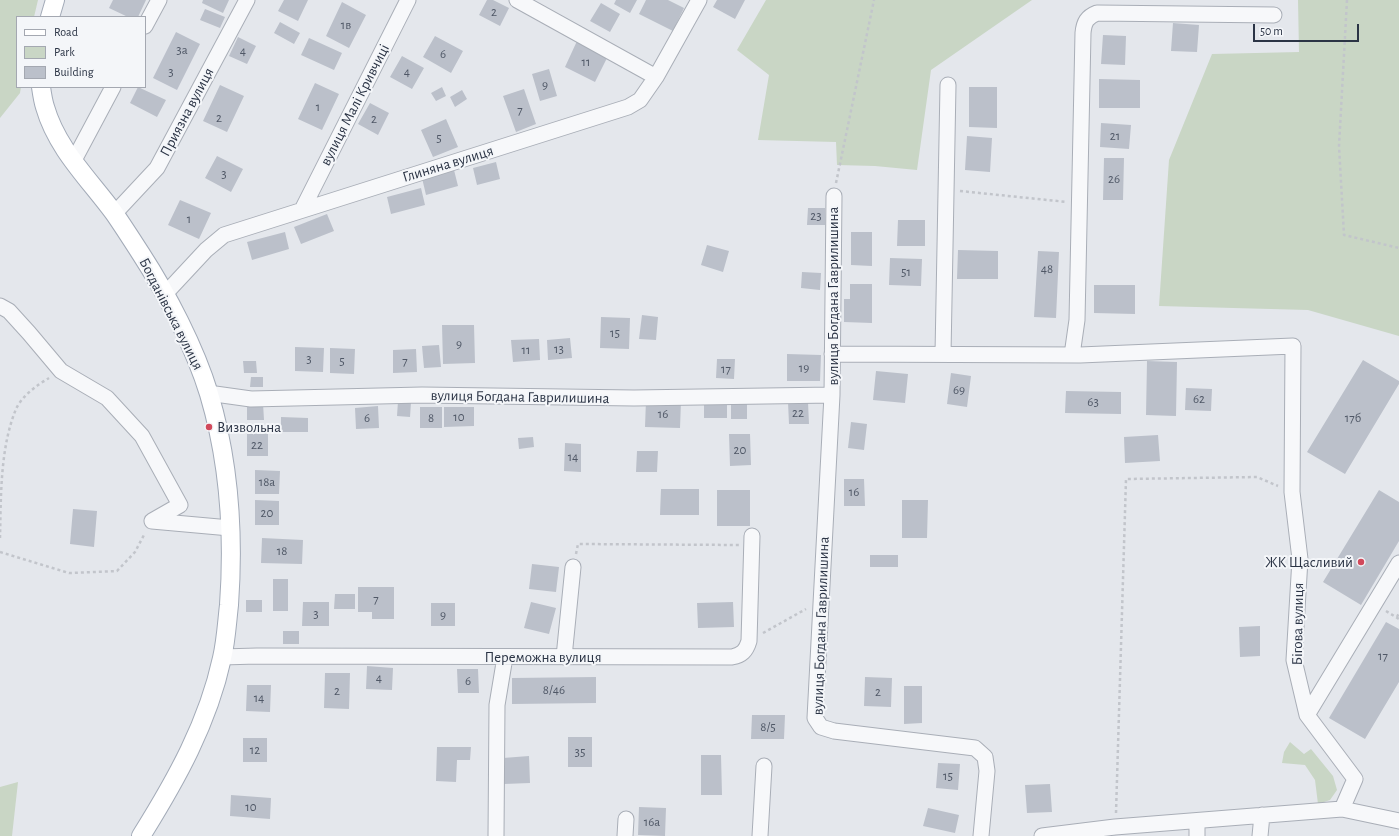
<!DOCTYPE html>
<html>
<head>
<meta charset="utf-8">
<style>
	body { margin:0 }
	#map { position:relative; width:1399px; height:836px; overflow:hidden; background:#e4e7ec; font-family:"Alegreya Sans",sans-serif }
	canvas { display:block }
	.legend { position:absolute; left:16px; top:16px; width:130px; height:72px; box-sizing:border-box; background:#f4f6f9; border:1px solid #a4a8b1; margin:0; padding:5px 7px; list-style:none; font-size:12px; color:#2b3445 }
	.legend li { display:flex; align-items:center; gap:8px; height:20px }
	.legend b { width:20px; border:1px solid #a4a8b1 }
	.scale { position:absolute; left:1253px; top:24px; width:106px; height:18px; box-sizing:border-box; border:2px solid #2b3445; border-top:0; padding-left:5px; font-size:12px; line-height:14px; white-space:nowrap; color:#2b3445; -webkit-text-stroke:3px #f4f6f9; paint-order:stroke }
</style>
</head>
<body>
<div id="map">
<canvas width="1399" height="836"></canvas>
<ul class="legend">
<li><b style="height:5px;background:#fff"></b>Road</li>
<li><b style="height:11px;background:#c9d6c5"></b>Park</li>
<li><b style="height:11px;background:#bbc0ca"></b>Building</li>
</ul>
<div class="scale">50 m</div>
</div>
<script>
const c = document.querySelector('canvas').getContext('2d');
c.lineJoin = 'round';
function paint(path, color) { c.fillStyle = color; c.fill(path, 'evenodd'); }
function trace(path, color, width, dash) { c.strokeStyle = color; c.lineWidth = width; c.lineCap = dash ? 'butt' : 'round'; c.setLineDash(dash || []); c.stroke(path); }
function write(font, color, halo, rows, align = 'center') {
  c.font = font + ' "Alegreya Sans",sans-serif'; c.lineWidth = 4; c.setLineDash([]); c.textBaseline = 'middle'; c.strokeStyle = halo; c.fillStyle = color; for (const [text, x, y, turn = 0] of rows) {
    c.save(); c.translate(x, y); c.rotate((+turn || 0) * Math.PI / 180); c.textAlign = isNaN(turn) ? turn : align; if (halo) c.strokeText(text, 0, 0); c.fillText(text, 0, 0); c.restore();
  }
}
paint(new Path2D(`
	M 0,0 L 38,0 L 34,17 L 17,17 L 17,87 L 21,87 L 20,93 L 0,118 Z
	M 766,0 L 1032,0 L 931,70 L 917,170 L 875,166 L 837,165 L 836,142 L 758,140 L 769,75 L 737,50 Z
	M 1298,0 L 1399,0 L 1399,336 L 1308,310 L 1159,306 L 1169,160 L 1212,54 L 1299,52 Z
	M 1290,742 L 1304,754 L 1311,749 L 1333,776 L 1337,790 L 1330,800 L 1318,804 L 1315,780 L 1305,765 L 1282,763 L 1284,752 Z
	M 18,782 L 12,836 L 0,836 L 0,787 Z`), '#c9d6c5');
paint(new Path2D(`
	M 113,0 L 146,0 L 138,17 L 128,17 L 109,8 Z
	M 203,0 L 229,0 L 223,13 L 202,3 Z
	M 284,0 L 308,0 L 298,21 L 278,11 Z
	M 487,0 L 493,0 L 509,8 L 500,26 L 479,15 Z
	M 616,0 L 637,0 L 630,13 L 614,4 Z
	M 646,0 L 668,0 L 684,8 L 673,31 L 639,14 Z
	M 717,0 L 745,0 L 735,19 L 713,7 Z
	M 342,2 L 366,15 L 349,48 L 326,36 Z
	M 601,3 L 620,14 L 610,32 L 590,21 Z
	M 205,9 L 225,17 L 220,28 L 200,20 Z
	M 280,22 L 300,33 L 294,44 L 274,33 Z
	M 1173,23 L 1199,25 L 1197,52 L 1171,51 Z
	M 176,32 L 200,44 L 177,90 L 153,78 Z
	M 1103,35 L 1126,36 L 1125,65 L 1101,64 Z
	M 435,36 L 463,51 L 451,73 L 423,57 Z
	M 238,37 L 256,46 L 247,64 L 229,56 Z
	M 309,38 L 342,53 L 334,70 L 301,55 Z
	M 577,41 L 608,56 L 595,82 L 565,67 Z
	M 402,56 L 424,68 L 412,89 L 390,77 Z
	M 549,69 L 557,96 L 540,101 L 532,74 Z
	M 1099,79 L 1140,80 L 1140,108 L 1099,108 Z
	M 315,83 L 339,94 L 322,130 L 298,119 Z
	M 220,85 L 244,96 L 227,132 L 203,121 Z
	M 138,87 L 166,100 L 157,117 L 130,103 Z
	M 442,87 L 446,96 L 436,101 L 431,93 Z
	M 969,87 L 997,87 L 997,128 L 969,127 Z
	M 524,89 L 536,124 L 516,132 L 503,96 Z
	M 462,90 L 467,99 L 455,107 L 450,97 Z
	M 370,103 L 389,113 L 378,135 L 358,124 Z
	M 446,119 L 458,147 L 433,157 L 421,130 Z
	M 1101,123 L 1131,125 L 1129,149 L 1100,147 Z
	M 967,136 L 992,138 L 990,172 L 965,170 Z
	M 217,156 L 243,169 L 231,192 L 205,178 Z
	M 1104,158 L 1124,158 L 1123,200 L 1103,200 Z
	M 496,162 L 500,179 L 477,185 L 473,168 Z
	M 454,170 L 458,186 L 426,195 L 422,178 Z
	M 421,188 L 425,205 L 391,214 L 387,197 Z
	M 180,200 L 211,213 L 199,239 L 168,225 Z
	M 808,208 L 825,208 L 825,225 L 807,225 Z
	M 327,214 L 334,231 L 301,244 L 294,227 Z
	M 898,220 L 925,220 L 925,246 L 897,246 Z
	M 285,232 L 289,249 L 252,260 L 247,242 Z
	M 851,232 L 872,232 L 872,266 L 851,265 Z
	M 707,245 L 729,251 L 723,272 L 701,265 Z
	M 958,250 L 998,251 L 998,279 L 957,279 Z
	M 1038,251 L 1059,252 L 1056,318 L 1034,317 Z
	M 890,258 L 922,259 L 921,286 L 889,285 Z
	M 802,272 L 821,273 L 820,290 L 801,288 Z
	M 850,284 L 872,284 L 872,323 L 844,322 L 844,299 L 850,299 Z
	M 1094,285 L 1135,285 L 1135,314 L 1094,313 Z
	M 642,315 L 658,317 L 656,340 L 639,339 Z
	M 601,317 L 630,318 L 629,349 L 600,348 Z
	M 442,325 L 474,325 L 475,363 L 443,364 Z
	M 570,338 L 572,358 L 548,360 L 547,340 Z
	M 539,339 L 540,360 L 513,362 L 511,340 Z
	M 439,345 L 441,367 L 424,368 L 422,346 Z
	M 295,347 L 324,348 L 323,372 L 295,371 Z
	M 330,348 L 355,349 L 354,374 L 330,373 Z
	M 416,349 L 417,372 L 393,373 L 393,350 Z
	M 787,354 L 821,355 L 820,381 L 787,381 Z
	M 717,359 L 735,359 L 734,379 L 716,378 Z
	M 1363,360 L 1399,381 L 1399,384 L 1345,474 L 1307,452 Z
	M 243,361 L 256,361 L 257,373 L 244,373 Z
	M 1147,361 L 1177,362 L 1176,416 L 1146,415 Z
	M 876,371 L 908,374 L 905,403 L 873,400 Z
	M 951,373 L 971,376 L 967,407 L 947,404 Z
	M 251,377 L 263,377 L 263,387 L 250,387 Z
	M 1186,388 L 1212,389 L 1211,411 L 1185,410 Z
	M 1066,391 L 1121,392 L 1121,414 L 1065,413 Z
	M 646,400 L 681,401 L 680,428 L 645,427 Z
	M 398,401 L 411,402 L 410,417 L 397,416 Z
	M 731,402 L 747,402 L 747,419 L 731,419 Z
	M 788,402 L 808,402 L 809,424 L 789,424 Z
	M 247,403 L 263,403 L 264,420 L 247,420 Z
	M 704,404 L 727,404 L 727,418 L 704,418 Z
	M 378,406 L 379,428 L 356,429 L 355,408 Z
	M 420,407 L 442,407 L 442,428 L 420,428 Z
	M 444,407 L 474,407 L 474,426 L 444,427 Z
	M 281,417 L 308,418 L 308,432 L 281,432 Z
	M 851,422 L 867,424 L 864,450 L 848,448 Z
	M 268,433 L 268,456 L 247,456 L 247,434 Z
	M 729,434 L 750,434 L 751,465 L 730,466 Z
	M 1158,435 L 1160,461 L 1125,463 L 1124,437 Z
	M 533,437 L 534,447 L 519,449 L 518,438 Z
	M 565,443 L 581,444 L 581,472 L 564,471 Z
	M 637,451 L 658,451 L 657,472 L 636,472 Z
	M 255,470 L 280,471 L 279,494 L 255,494 Z
	M 844,479 L 864,479 L 865,506 L 844,506 Z
	M 661,489 L 699,489 L 699,515 L 660,515 Z
	M 717,490 L 750,490 L 750,526 L 717,526 Z
	M 1379,490 L 1399,502 L 1399,541 L 1361,605 L 1323,582 Z
	M 255,500 L 279,501 L 279,525 L 255,525 Z
	M 902,500 L 928,500 L 927,538 L 902,538 Z
	M 73,509 L 97,511 L 94,547 L 70,544 Z
	M 262,538 L 303,540 L 302,564 L 261,563 Z
	M 870,555 L 898,555 L 898,567 L 870,567 Z
	M 532,564 L 559,567 L 556,592 L 529,589 Z
	M 273,579 L 288,579 L 288,611 L 273,611 Z
	M 358,587 L 394,587 L 394,619 L 372,619 L 372,612 L 358,612 Z
	M 335,594 L 355,594 L 355,609 L 334,609 Z
	M 246,600 L 262,600 L 262,612 L 246,612 Z
	M 303,602 L 329,602 L 329,626 L 302,626 Z
	M 531,602 L 556,608 L 549,634 L 524,628 Z
	M 733,602 L 734,627 L 698,628 L 697,603 Z
	M 431,603 L 455,603 L 455,626 L 431,626 Z
	M 1386,622 L 1399,629 L 1399,682 L 1365,739 L 1329,718 Z
	M 1260,626 L 1260,656 L 1240,657 L 1239,627 Z
	M 283,631 L 299,631 L 299,644 L 283,644 Z
	M 367,666 L 393,668 L 392,690 L 366,689 Z
	M 457,669 L 478,669 L 479,693 L 458,693 Z
	M 325,673 L 350,673 L 349,709 L 324,708 Z
	M 596,677 L 596,703 L 512,704 L 512,678 Z
	M 865,677 L 892,678 L 891,707 L 864,706 Z
	M 247,685 L 271,685 L 270,712 L 246,711 Z
	M 904,686 L 922,686 L 922,723 L 904,724 Z
	M 752,715 L 785,715 L 784,739 L 751,739 Z
	M 568,737 L 592,737 L 592,767 L 568,767 Z
	M 243,738 L 267,738 L 267,762 L 243,762 Z
	M 437,747 L 471,747 L 470,760 L 457,760 L 456,782 L 436,781 Z
	M 701,755 L 721,755 L 722,795 L 701,795 Z
	M 529,756 L 530,783 L 504,784 L 503,758 Z
	M 938,763 L 960,764 L 958,790 L 936,788 Z
	M 1050,784 L 1052,812 L 1027,813 L 1025,785 Z
	M 231,795 L 271,798 L 270,819 L 230,816 Z
	M 639,807 L 666,808 L 665,836 L 638,835 Z
	M 928,808 L 959,815 L 955,833 L 923,826 Z`), '#bbc0ca');
const minor = new Path2D(`
	M 517,0 L 656,77
	M 145,26 L 159,0
	M 73,162 L 113,87
	M 834,196 L 832,395 L 815,718 L 821,727 L 834,731 L 975,748 L 985,757 L 987,771 L 981,836
	M 302,210 L 408,0
	M 114,214 L 157,168 L 247,0
	M 165,294 L 206,250 L 224,235 L 628,107 L 640,100 L 656,77 L 699,0
	M 0,306 L 9,311 L 29,333 L 61,371 L 107,398 L 142,436 L 180,505 L 152,521 L 230,528
	M 832,354 L 1080,355 L 1293,346 L 1292,492 L 1300,559 L 1294,660 L 1307,715 L 1355,779 L 1342,809
	M 943,354 L 948,85
	M 1072,355 L 1077,320 L 1083,33 C 1084,22 1087,17 1097,13 L 1274,15
	M 208,393 L 251,399 L 422,395 L 634,398 L 832,395
	M 222,657 L 257,656 L 732,657 C 742,655 746,651 749,641 L 752,536
	M 564,657 L 573,567
	M 1307,715 L 1399,563
	M 1197,821 L 1197,836
	M 496,836 L 497,705 L 505,657
	M 625,836 L 626,819
	M 760,836 L 764,766
	M 1042,836 L 1115,827 L 1342,809 L 1399,821
	M 1260,836 L 1262,815`);
const major = new Path2D(`
	M 50,17 L 55,0
	M 41,87 C 42,94 43,101 45,107 C 57,149 89,179 114,213 C 123,226 132,240 141,254 C 167,294 195,348 209,394 C 229,461 234,535 229,605 C 227,622 226,641 222,658 C 208,723 176,780 141,836`);
trace(minor, '#a9aeb7', 17);
trace(major, '#a3abb8', 20);
trace(new Path2D(`
	M 1347,0 L 1339,146 L 1344,235 L 1399,248
	M 836,183 L 874,0
	M 960,191 L 1067,202
	M 0,538 C 1,496 0,448 16,409 C 22,396 37,385 49,378
	M 0,552 L 69,573 L 117,571 L 135,552 L 145,533
	M 576,554 L 578,544 L 739,545
	M 1386,611 L 1399,619
	M 1397,617 L 1399,613
	M 763,633 L 806,609
	M 1116,813 L 1126,479 L 1257,477 L 1278,486`), '#c2c5cb', 2.5, [3, 3]);
trace(minor, '#f7f8fa', 15);
trace(major, '#fff', 18);
for (const [x, y, r, color] of [
	[209,427,4,"#d1495b"],
	[1361,562,4,"#d1495b"]
]) { const dot = new Path2D(); dot.arc(x, y, r, 0, 2 * Math.PI); c.fillStyle = color; c.fill(dot); trace(dot, '#f4f6f9', 1.5); }
write('13px', '#4f5766', null, [
	["2",494,12],
	["1в",346,25],
	["3а",182,50],
	["4",243,51],
	["6",443,54],
	["11",586,62],
	["3",171,72],
	["4",407,72],
	["9",545,85],
	["1",318,107],
	["7",520,110],
	["2",219,118],
	["2",374,119],
	["21",1115,136],
	["5",439,138],
	["3",224,174],
	["26",1114,179],
	["23",816,216],
	["1",189,219],
	["48",1047,269],
	["51",906,272],
	["15",615,333],
	["9",459,344],
	["13",559,349],
	["11",526,350],
	["3",309,359],
	["5",342,361],
	["7",405,361],
	["19",804,368],
	["17",726,369],
	["69",959,390],
	["62",1199,399],
	["63",1093,402],
	["22",798,413],
	["16",663,414],
	["10",459,417],
	["6",367,418],
	["8",431,418],
	["17б",1353,418],
	["22",257,445],
	["20",740,450],
	["14",573,457],
	["18а",267,482],
	["16",854,492],
	["20",267,513],
	["18",282,551],
	["7",376,599],
	["3",316,614],
	["9",443,615],
	["17",1383,656],
	["4",379,678],
	["6",468,681],
	["8/46",554,690],
	["2",337,691],
	["2",878,692],
	["14",259,698],
	["8/5",768,727],
	["12",255,750],
	["35",580,752],
	["15",948,776],
	["10",251,807],
	["16а",652,822]
]);
write('15px', '#2b3445', '#f4f6f9', [
	["вулиця Малі Кривчиці",355,105,-63],
	["Приязна вулиця",187,112,-62],
	["Глиняна вулиця",448,164,-17],
	["вулиця Богдана Гаврилишина",833,296,-90],
	["Богданівська вулиця",171,314,63],
	["вулиця Богдана Гаврилишина",520,397,1],
	["Бігова вулиця",1298,624,-89],
	["вулиця Богдана Гаврилишина",821,626,-88],
	["Переможна вулиця",543,657]
]);
write('15px', '#2b3445', '#f4f6f9', [
	["Визвольна",217,427],
	["ЖК Щасливий",1353,562,"right"]
], 'left');
</script>
</body>
</html>
